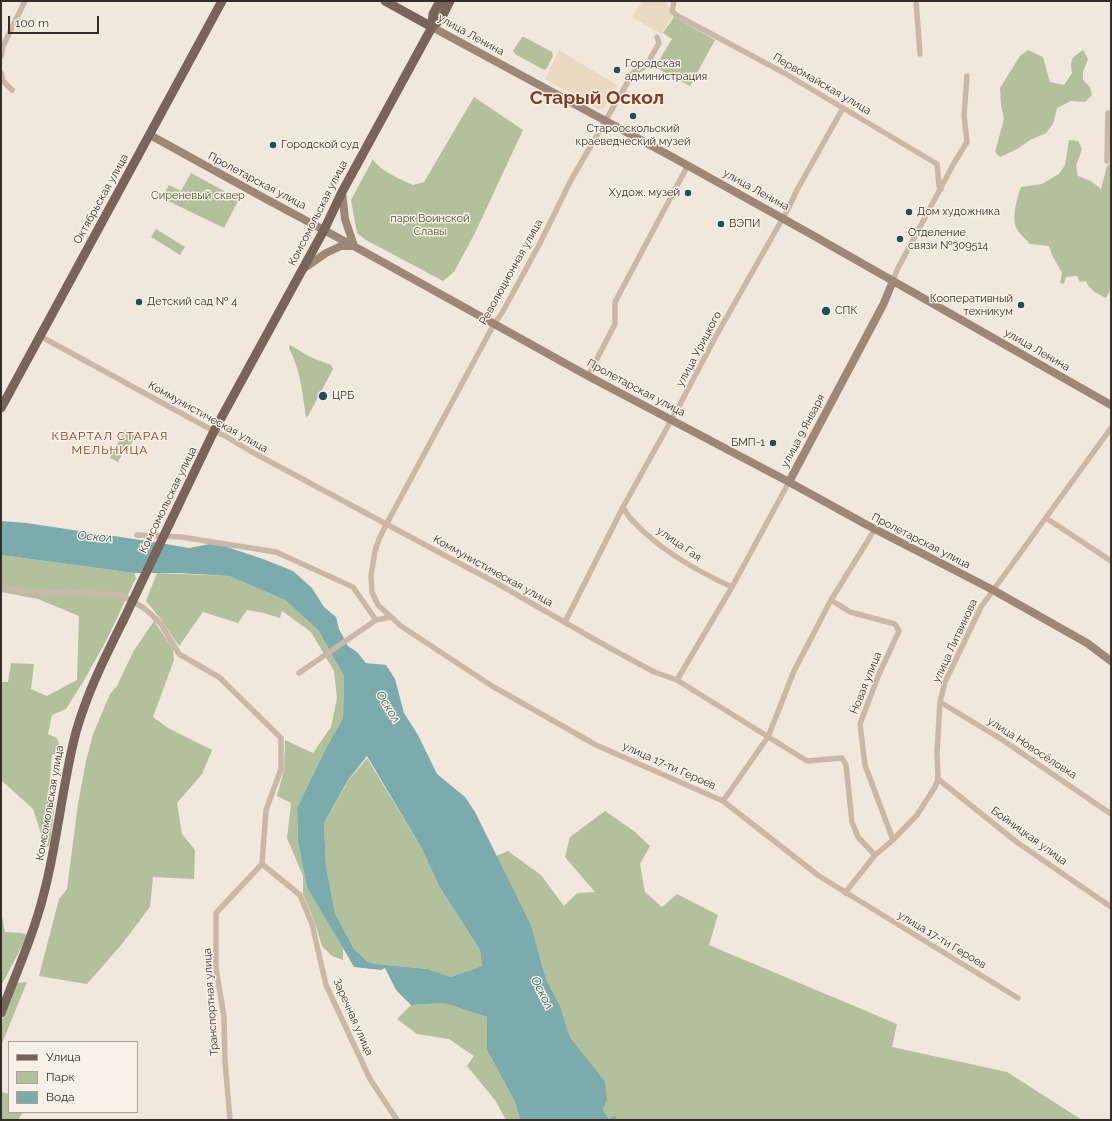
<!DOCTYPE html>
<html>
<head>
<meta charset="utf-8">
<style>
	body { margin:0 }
	#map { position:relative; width:1112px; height:1121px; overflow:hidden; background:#f1e7dc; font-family:Raleway,sans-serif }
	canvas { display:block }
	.frame { position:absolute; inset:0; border:2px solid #362d28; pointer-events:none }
	.legend { position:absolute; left:8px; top:1041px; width:130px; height:72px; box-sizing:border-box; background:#f9f1e8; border:1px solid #aba39b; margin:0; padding:5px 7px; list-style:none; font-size:12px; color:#362d28 }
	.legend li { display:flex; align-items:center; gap:8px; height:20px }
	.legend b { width:20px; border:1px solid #aba39b }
	.scale { position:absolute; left:8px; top:16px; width:91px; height:18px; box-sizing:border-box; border:2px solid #362d28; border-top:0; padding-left:5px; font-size:12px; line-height:14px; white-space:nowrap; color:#362d28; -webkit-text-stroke:3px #f9f1e8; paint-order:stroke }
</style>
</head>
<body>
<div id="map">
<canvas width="1112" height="1121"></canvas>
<div class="frame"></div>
<ul class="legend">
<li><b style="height:5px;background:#77645a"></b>Улица</li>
<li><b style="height:11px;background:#b3c09c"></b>Парк</li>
<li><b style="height:11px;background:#7cabad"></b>Вода</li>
</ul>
<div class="scale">100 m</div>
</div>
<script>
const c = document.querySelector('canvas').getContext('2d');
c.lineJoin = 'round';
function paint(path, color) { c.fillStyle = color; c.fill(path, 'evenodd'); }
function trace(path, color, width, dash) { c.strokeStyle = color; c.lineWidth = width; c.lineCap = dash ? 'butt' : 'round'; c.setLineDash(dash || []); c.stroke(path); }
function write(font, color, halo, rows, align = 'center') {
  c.font = font + ' Raleway,sans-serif'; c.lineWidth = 3; c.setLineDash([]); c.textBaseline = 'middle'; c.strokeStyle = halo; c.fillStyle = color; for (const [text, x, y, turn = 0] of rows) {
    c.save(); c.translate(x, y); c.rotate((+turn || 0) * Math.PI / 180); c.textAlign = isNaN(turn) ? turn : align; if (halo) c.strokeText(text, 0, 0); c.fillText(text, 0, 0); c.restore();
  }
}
paint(new Path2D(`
	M 674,17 L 715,40 L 690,86 L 655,67 L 672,39 L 663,33 Z
	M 522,37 L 524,37 L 552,52 L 553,56 L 547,68 L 544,70 L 515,54 L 513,51 Z
	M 1028,50 L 1043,57 L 1050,82 L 1064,85 L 1072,73 C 1070,59 1071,58 1083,50 L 1088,59 L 1083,72 L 1083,80 L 1090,87 L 1092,95 L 1085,102 L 1071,101 L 1057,108 L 1053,124 L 1046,133 L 1030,140 L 1017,149 L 1000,157 L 995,152 L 1004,119 L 1001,105 L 1000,88 L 1020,56 Z
	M 474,97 L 523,130 L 475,233 L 454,272 L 443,281 L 366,240 L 357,233 L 351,200 L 373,159 C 378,170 402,180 413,185 L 424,182 Z
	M 1069,140 L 1078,141 L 1082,149 L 1076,166 L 1078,176 L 1091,181 L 1101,189 L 1107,166 L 1111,163 L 1111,289 L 1106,298 C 1098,294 1089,290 1086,281 L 1080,282 L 1077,276 L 1066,277 L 1064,284 L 1060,283 L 1062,273 L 1052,255 L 1049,246 L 1030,244 C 1026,239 1020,235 1017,229 C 1011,220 1017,197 1021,187 L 1042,184 L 1059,174 L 1065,165 Z
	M 191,173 L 239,199 L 224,228 L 162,198 L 169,185 L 181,191 Z
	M 156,229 L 185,247 L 180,255 L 151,237 Z
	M 290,345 L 310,357 L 331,365 L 333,369 L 308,416 L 306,417 C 302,390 301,373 289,348 Z
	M 125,430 L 136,436 L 127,452 L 124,451 L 118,462 L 110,458 Z
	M 1,555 L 134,573 L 136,578 L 106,641 L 83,682 L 66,709 L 52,715 L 48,734 L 57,738 L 61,751 L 52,755 L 49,791 L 55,802 L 50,844 L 46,849 L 33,809 L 1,780 L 1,682 L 8,682 L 11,663 L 34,664 L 31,689 L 47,696 L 77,680 L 79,616 L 38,599 L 1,592 Z
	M 157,573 L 229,576 L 285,600 L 318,630 L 344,676 L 343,718 L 325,750 L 297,808 L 298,841 L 307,888 L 343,948 L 343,960 L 332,956 L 322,946 L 315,923 L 303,894 L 303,876 L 287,838 L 291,803 L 277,796 L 284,770 L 285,740 L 313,753 L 331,727 L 337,698 L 334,671 L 311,632 L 282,611 L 280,618 L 264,613 L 247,610 L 238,623 L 203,612 L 179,646 L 160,618 L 146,601 Z
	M 154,621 L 173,649 L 174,660 L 153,717 L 168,728 L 212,750 L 202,774 L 177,803 L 182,834 L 195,850 L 194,879 L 153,877 L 150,907 L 122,944 L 87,984 L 39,976 L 59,899 L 67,889 L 78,804 L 86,761 L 93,734 L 110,694 L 117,686 L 133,652 Z
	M 367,758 L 421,847 L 439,886 L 480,950 L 482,966 L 451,977 L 428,969 L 376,964 L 368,962 L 354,949 L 335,913 L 326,866 L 324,823 L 348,781 Z
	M 605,811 L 634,831 L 650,846 L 640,864 L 645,892 L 662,907 L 677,894 L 718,915 L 709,945 L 897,1024 L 892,1047 L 1007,1072 L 1082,1120 L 617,1120 L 615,1115 L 609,1119 L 603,1110 L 607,1100 L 585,1057 L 570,1037 L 560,1006 L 546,979 L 531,925 L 496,856 L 508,851 L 541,875 L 564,906 L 577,893 L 595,892 L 565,857 L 570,837 Z
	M 1,911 L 5,932 L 22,933 L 28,935 L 1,986 Z
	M 27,982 L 1,1046 L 1,1023 L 16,983 Z
	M 444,1003 L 487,1017 L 487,1050 L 515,1102 L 520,1120 L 506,1120 L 495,1100 L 467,1066 L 474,1056 L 449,1039 L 417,1034 L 397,1019 L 411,1005 Z
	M 1,1092 L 9,1094 L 9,1112 L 23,1112 L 18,1120 L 1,1120 Z`), '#b3c09c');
paint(new Path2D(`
	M 643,1 L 665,1 L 673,15 L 661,34 L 632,17 Z
	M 559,50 L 618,86 L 604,108 L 601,109 L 598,109 L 545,79 Z`), '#e9d9c3');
paint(new Path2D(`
	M 1,521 L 26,523 L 154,542 L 189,548 L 210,544 L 224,546 L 263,559 L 293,571 L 312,588 L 324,607 L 336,617 L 339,629 L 348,646 L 357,652 L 366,663 L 386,665 L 395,679 L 404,713 L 418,735 L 437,774 L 465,797 L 475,812 L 531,925 L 546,979 L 560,1006 L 570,1037 L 605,1082 L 607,1100 L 603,1110 L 609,1119 L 615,1115 L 617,1120 L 520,1120 L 515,1102 L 487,1050 L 487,1017 L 444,1003 L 411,1005 L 396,990 L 385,968 L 381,970 L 354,967 L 343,948 L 307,888 L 298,841 L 297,808 L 325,750 L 343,718 L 344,676 L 318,630 L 285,600 L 229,576 L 178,573 L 134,573 L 1,555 ZM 367,756 L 421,847 L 439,886 L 480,950 L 482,966 L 451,977 L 428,969 L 376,964 L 368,962 L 354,949 L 335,913 L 326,866 L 324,823 L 348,780 Z`), '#7cabad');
trace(new Path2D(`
	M 674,1 L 672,11 L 676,15 L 786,74 L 937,164 L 939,186 L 941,189
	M 916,1 L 920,54
	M 657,37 L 659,43 L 646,66 L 633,73 L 571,180 L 539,245 L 502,313 L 494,324 L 386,525 L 379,539 L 375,551 L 371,576 L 372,592 L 378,605 L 401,626 L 492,686 L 596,745 L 723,801 L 819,876 L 1018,998
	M 1,57 L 3,46 L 25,1
	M 1,73 L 3,81 L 12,90
	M 1107,161 L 1108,113 L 1111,113
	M 893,281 L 897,270 L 954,163 L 967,142 L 964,115 L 967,76
	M 40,336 L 210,429 L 225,436 L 252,452 L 500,585 L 599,642 L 654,672 L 677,680 L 807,761 L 842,758 L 846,765 L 852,822 L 858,837 L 875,855
	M 588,376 L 615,324 L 615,302 L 688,165
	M 623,507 C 626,512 629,518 634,522 C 659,549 699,572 732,587
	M 1046,518 L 1111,561
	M 137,535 L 181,537 L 276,552 L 353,587 L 376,620 L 391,617
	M 1,587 L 39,594 L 67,592 L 121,595 L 144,608 L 154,617 L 161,624 L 179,654 L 219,677 L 281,738 L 281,769 L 266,810 L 262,864 L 216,913 L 216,968 L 224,1017 L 225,1061 L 230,1120
	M 831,600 L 850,612 L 895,624 L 899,631 L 879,674 L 860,724 L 865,765 L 893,840
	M 565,622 L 623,507 L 678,408 L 716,336 L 788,209 L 797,190 L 843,108
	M 299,673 L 376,620
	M 677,680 L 732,587 L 789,482
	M 940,702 L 1001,739 L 1111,814
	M 938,779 L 1018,843 L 1111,907
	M 723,801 L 768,737 L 794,671 L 831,600 L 875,529
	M 262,864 L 300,895 L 312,924 L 326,985 L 370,1079 L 397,1120
	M 845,893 L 875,855 L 893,840 L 917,815 L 935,787 L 938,779 L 937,753 L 940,702 L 945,682 L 981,607 L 1111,428`), '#c9b8a8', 5.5);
trace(new Path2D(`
	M 432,27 L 676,159 L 807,232 L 1111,405
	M 150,135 L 266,199 L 361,250 L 588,376 L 789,482 L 867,525 L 993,590 L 1087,643 L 1111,661
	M 342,192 L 345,219 L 354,246
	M 303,269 L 326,253 L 341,246 L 351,246
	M 789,482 L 883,305 L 893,281`), '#9c8779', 8);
trace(new Path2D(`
	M 385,1 L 432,27
	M 432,27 L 433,14 L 440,1
	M 1,408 L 222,1
	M 178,506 L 214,431 L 324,230 L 342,192 L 432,27 L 441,19 L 450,1
	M 1,1013 C 16,973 34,934 44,893 C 58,840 62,785 76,732 C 87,693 105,657 123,621`), '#77645a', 9);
trace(new Path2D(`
	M 123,621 L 178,506`), '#77645a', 9);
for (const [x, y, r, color] of [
	[617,70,4,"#1f5256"],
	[633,116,4,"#1f5256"],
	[273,145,4,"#1f5256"],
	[688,193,4,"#1f5256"],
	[909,212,4,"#1f5256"],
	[721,224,4,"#1f5256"],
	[900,239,4,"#1f5256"],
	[139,302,4,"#1f5256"],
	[1021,305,4,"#1f5256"],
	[826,311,5,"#1f5256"],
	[323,396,5,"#1f5256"],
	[773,443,4,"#1f5256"]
]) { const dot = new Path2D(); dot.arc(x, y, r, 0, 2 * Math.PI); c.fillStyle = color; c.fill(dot); trace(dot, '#f9f1e8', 1.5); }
write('11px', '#362d28', '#f9f1e8', [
	["улица Ленина",471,35,29],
	["Первомайская улица",822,84,30],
	["Пролетарская улица",257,181,28],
	["улица Ленина",756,190,29],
	["Октябрьская улица",101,199,-61],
	["Комсомольская улица",318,213,-63],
	["Революционная улица",511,272,-61],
	["улица Урицкого",699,349,-62],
	["улица Ленина",1037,350,30],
	["Пролетарская улица",636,388,28],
	["Коммунистическая улица",208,417,29],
	["улица 9 Января",803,431,-62],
	["Комсомольская улица",168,500,-64],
	["Пролетарская улица",921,541,27],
	["улица Гая",679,544,35],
	["Коммунистическая улица",493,571,29],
	["улица Литвинова",955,641,-65],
	["Новая улица",866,683,-68],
	["улица Новосёловка",1032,748,33],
	["улица 17-ти Героев",669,766,24],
	["Комсомольская улица",50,803,-80],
	["Бойницкая улица",1029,836,36],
	["улица 17-ти Героев",942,940,31],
	["Транспортная улица",211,1002,-94],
	["Заречная улица",353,1017,66]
]);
write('11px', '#362d28', '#f9f1e8', [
	["Городская",625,64],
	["администрация",625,77],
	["Старооскольский",633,129,"center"],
	["краеведческий музей",633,142,"center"],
	["Городской суд",281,145],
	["Худож. музей",680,193,"right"],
	["Дом художника",917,212],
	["ВЭПИ",729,224],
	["Отделение",908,233],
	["связи №309514",908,246],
	["Кооперативный",1013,299,"right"],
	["техникум",1013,312,"right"],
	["Детский сад № 4",147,302],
	["СПК",835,311],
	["ЦРБ",332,396],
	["БМП-1",765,443,"right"]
], 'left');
write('11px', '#45532c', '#f9f1e8', [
	["Сиреневый сквер",198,196],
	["парк Воинской",430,219],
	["Славы",430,232]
]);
c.letterSpacing = '1px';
write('12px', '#823c23', '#f9f1e8', [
	["КВАРТАЛ СТАРАЯ",110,436],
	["МЕЛЬНИЦА",110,450]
]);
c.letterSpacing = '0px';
write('italic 12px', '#1f5256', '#f9f1e8', [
	["Оскол",95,537,5],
	["Оскол",388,707,58],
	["Оскол",542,993,63]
]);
write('bold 19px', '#823c23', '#f9f1e8', [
	["Старый Оскол",597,98]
]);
</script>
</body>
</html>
